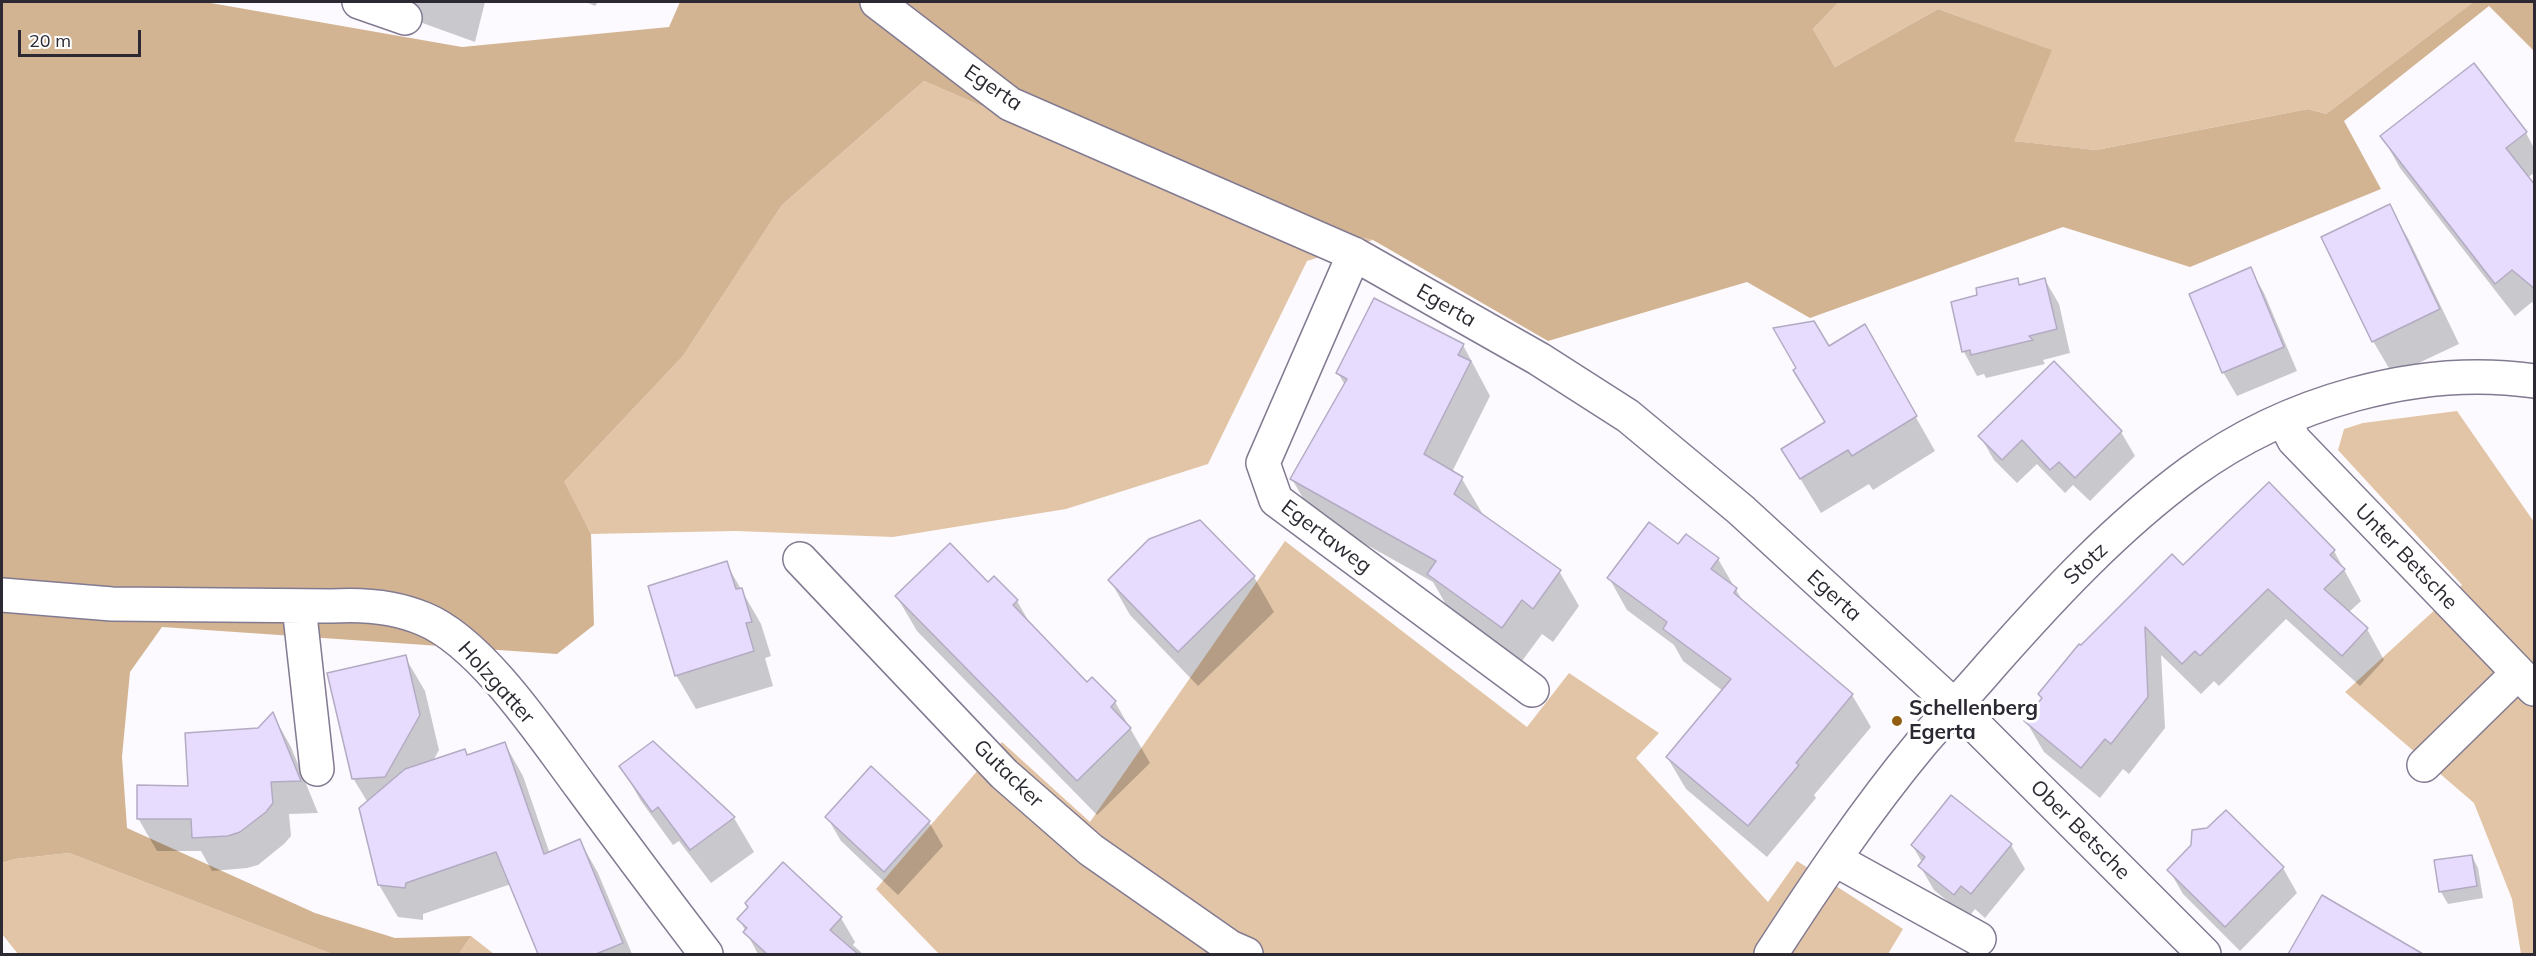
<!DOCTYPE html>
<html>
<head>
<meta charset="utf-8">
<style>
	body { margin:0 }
	#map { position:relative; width:2536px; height:956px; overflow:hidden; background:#fcfaff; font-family:Mulish,sans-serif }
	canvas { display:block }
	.frame { position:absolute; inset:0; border:3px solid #2c2932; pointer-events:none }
	.scale { position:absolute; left:18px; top:30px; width:123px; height:27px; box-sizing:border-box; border:3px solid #2c2932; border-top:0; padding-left:8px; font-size:18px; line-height:21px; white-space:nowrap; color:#2c2932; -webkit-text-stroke:4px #fff; paint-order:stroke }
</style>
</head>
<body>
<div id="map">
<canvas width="2536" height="956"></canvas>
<div class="frame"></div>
<div class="scale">20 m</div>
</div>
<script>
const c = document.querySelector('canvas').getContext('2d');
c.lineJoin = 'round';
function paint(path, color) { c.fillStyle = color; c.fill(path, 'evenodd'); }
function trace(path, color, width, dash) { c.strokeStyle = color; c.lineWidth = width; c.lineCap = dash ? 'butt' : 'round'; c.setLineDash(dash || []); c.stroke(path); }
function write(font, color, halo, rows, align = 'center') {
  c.font = font + ' Mulish,sans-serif'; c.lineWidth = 6; c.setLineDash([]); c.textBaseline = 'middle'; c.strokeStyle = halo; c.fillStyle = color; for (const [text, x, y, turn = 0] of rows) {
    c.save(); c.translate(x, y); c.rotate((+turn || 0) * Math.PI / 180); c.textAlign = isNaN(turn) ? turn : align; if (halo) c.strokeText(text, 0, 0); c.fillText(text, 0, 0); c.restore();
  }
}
paint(new Path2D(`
	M 1839,2 L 2473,2 L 2326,114 L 2308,109 L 2096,150 L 2013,141 L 2051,50 L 1938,9 L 1835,67 L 1813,29 Z
	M 924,81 L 1216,208 L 1373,240 L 1307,261 L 1208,464 L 1066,509 L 893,537 L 736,531 L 591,534 L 563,483 L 683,356 L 782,205 Z
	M 2457,411 L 2534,522 L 2534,954 L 2521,954 L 2512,899 L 2474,803 L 2345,692 L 2462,585 L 2338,450 L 2344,429 L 2363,423 Z
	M 1285,541 L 1527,727 L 1569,673 L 1659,733 L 1636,758 L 1768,902 L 1797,861 L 1903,929 L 1888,954 L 939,954 L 876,889 L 1002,742 L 1090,822 Z
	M 69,853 L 332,954 L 18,954 L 2,934 L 2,863 L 15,859 Z
	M 471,936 L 494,954 L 459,954 Z`), '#e2c5a6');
paint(new Path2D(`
	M 2,2 L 205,2 L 462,47 L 669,27 L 680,2 L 1839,2 L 1813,29 L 1835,67 L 1938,9 L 2052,50 L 2014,141 L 2096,150 L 2308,109 L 2326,114 L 2473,2 L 2534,2 L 2534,51 L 2489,6 L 2344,121 L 2381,189 L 2190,267 L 2063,227 L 1810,318 L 1747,282 L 1548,341 L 1373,240 L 1216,208 L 924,81 L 782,205 L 683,356 L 564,482 L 591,534 L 594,625 L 557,654 L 162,627 L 130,672 L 122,757 L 127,828 L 315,913 L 395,938 L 471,936 L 459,954 L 332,954 L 69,853 L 15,859 L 2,863 Z`), '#d3b492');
paint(new Path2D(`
	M 380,2 L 485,2 L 475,42 L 417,21 Z
	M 586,2 L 598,2 L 595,6 Z
	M 2474,65 L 2526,133 L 2534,148 L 2534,173 L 2527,178 L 2534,188 L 2534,304 L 2532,302 L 2515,316 L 2400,168 L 2382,136 Z
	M 2389,206 L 2409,240 L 2459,344 L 2393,375 L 2373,341 Z
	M 2250,269 L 2264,293 L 2297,371 L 2237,396 L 2223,372 Z
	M 2017,279 L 2020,286 L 2045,280 L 2059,304 L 2070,353 L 2043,360 L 2045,364 L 1986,378 L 1984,374 L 1977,376 L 1964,352 L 1952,303 L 1978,296 Z
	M 1864,326 L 1935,451 L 1873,490 L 1869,484 L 1821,513 L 1783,450 L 1826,423 L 1828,348 Z
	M 1463,345 L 1490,396 L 1452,472 L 1462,479 L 1482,513 L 1481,515 L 1559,571 L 1579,606 L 1553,642 L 1542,634 L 1522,661 L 1448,608 L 1433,582 L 1312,514 L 1292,479 L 1345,385 L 1338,373 Z
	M 2121,432 L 2135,456 L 2090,501 L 2073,485 L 2065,493 L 2037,464 L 2017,483 L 1994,460 L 1980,436 Z
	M 2269,484 L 2334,551 L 2361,601 L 2348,613 L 2367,629 L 2384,660 L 2360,686 L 2286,619 L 2219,686 L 2214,681 L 2201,694 L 2161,655 L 2165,728 L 2129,774 L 2123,769 L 2100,798 L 2044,752 L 2026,721 L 2043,700 L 2040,695 L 2081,647 L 2183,567 Z
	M 1679,546 L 1718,559 L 1745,605 L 1852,695 L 1871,727 L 1814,795 L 1816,798 L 1767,857 L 1686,789 L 1667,757 L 1723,691 L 1683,661 L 1674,645 L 1627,610 L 1609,578 Z
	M 726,563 L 761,624 L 771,656 L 765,658 L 773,686 L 696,709 L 676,675 Z
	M 1254,577 L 1274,612 L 1198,686 L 1130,615 L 1110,580 Z
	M 994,578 L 1017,601 L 1032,627 L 1087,684 L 1115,702 L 1150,763 L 1097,815 L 917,631 L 897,597 L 988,584 Z
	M 405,657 L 425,691 L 439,750 L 433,761 L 468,756 L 505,744 L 523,776 L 550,854 L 580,841 L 598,873 L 632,954 L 540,954 L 511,884 L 423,914 L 423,920 L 398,917 L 379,885 L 368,803 L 353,778 Z
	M 273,715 L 291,747 L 318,813 L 289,814 L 291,836 L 284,844 L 258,865 L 247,868 L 212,871 L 201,851 L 157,851 L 138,818 L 190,788 Z
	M 653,743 L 734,818 L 754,852 L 711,883 L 679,841 L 673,845 L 641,801 L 621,766 Z
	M 2226,812 L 2283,868 L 2297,893 L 2240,951 L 2183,894 L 2169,870 Z
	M 827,817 L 929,822 L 943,846 L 898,895 L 841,841 Z
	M 1912,845 L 2011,845 L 2025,869 L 1985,918 L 1975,909 L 1968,918 L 1934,890 L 1920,866 L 1922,862 Z
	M 2472,856 L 2478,868 L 2483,898 L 2448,904 L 2441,892 Z
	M 783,864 L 841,918 L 855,942 L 853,945 L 863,954 L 758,954 L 739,919 Z
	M 2322,897 L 2420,954 L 2290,954 Z`), '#0003');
const building = new Path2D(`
	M 2474,63 L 2527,132 L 2506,148 L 2535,185 L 2535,289 L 2512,270 L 2495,284 L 2380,136 Z
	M 2390,204 L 2440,309 L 2372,342 L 2321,237 Z
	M 2251,267 L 2284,347 L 2222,373 L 2189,294 Z
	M 2018,278 L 2019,285 L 2045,278 L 2057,329 L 2029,336 L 2033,340 L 1971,355 L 1970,350 L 1962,352 L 1951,302 L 1977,295 L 1976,288 Z
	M 1374,298 L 1464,344 L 1458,355 L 1471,361 L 1424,454 L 1463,477 L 1454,494 L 1561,570 L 1533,609 L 1522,600 L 1502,628 L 1427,574 L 1436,561 L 1290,479 L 1347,379 L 1336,373 Z
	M 1814,321 L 1829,346 L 1865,324 L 1917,416 L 1852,456 L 1848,450 L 1800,479 L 1781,449 L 1825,422 L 1793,370 L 1796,368 L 1773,328 Z
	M 2054,361 L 2122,431 L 2075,478 L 2059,462 L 2050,470 L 2022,440 L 2002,460 L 1978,436 Z
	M 2269,482 L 2335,550 L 2330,555 L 2345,569 L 2324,589 L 2368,628 L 2342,656 L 2268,589 L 2200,656 L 2195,651 L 2182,664 L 2145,627 L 2148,697 L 2111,744 L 2105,739 L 2081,768 L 2024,721 L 2042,698 L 2038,694 L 2079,644 L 2081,645 L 2172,554 L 2183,565 Z
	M 1200,520 L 1255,576 L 1178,652 L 1108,580 L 1149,539 Z
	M 1649,522 L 1678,544 L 1686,534 L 1719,558 L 1711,569 L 1737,588 L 1734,593 L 1853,694 L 1796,763 L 1799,765 L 1748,826 L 1666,757 L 1731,679 L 1663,629 L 1667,622 L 1607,578 Z
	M 950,543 L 988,582 L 994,576 L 1018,600 L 1013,605 L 1087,682 L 1092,677 L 1116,701 L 1111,707 L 1131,728 L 1077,781 L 895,596 Z
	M 727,561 L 736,589 L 742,588 L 752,622 L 746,623 L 754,651 L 675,676 L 648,586 Z
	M 406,655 L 420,715 L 385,777 L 352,779 L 327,673 Z
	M 273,712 L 301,781 L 271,782 L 273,803 L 266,812 L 240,832 L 228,836 L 192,838 L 191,819 L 137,819 L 137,785 L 188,786 L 185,733 L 258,728 Z
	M 653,741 L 735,817 L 690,850 L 658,807 L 652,812 L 619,766 Z
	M 505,742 L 544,854 L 580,839 L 623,943 L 596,954 L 538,954 L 496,852 L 406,883 L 405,888 L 378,885 L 359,808 L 405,769 L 465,749 L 467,755 Z
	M 871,766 L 930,821 L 884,872 L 825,817 Z
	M 1951,795 L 2012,844 L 1971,894 L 1961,886 L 1954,895 L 1918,866 L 1925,857 L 1911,845 Z
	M 2226,810 L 2284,867 L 2225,927 L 2167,870 L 2191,845 L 2192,830 L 2207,828 Z
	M 2472,855 L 2477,886 L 2439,892 L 2434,860 Z
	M 783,862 L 842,917 L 830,930 L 858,954 L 767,954 L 743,932 L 747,928 L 737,919 L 748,907 L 745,903 Z
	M 2322,895 L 2423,954 L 2288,954 Z`);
paint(building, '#e7dcfd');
trace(building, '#b3abc3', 1.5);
const minor = new Path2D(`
	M 359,2 L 405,18
	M 877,2 L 1010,104 L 1354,254 L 1539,359 L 1628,416 L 1741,510 L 1973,723 L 2204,954
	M 1354,254 L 1263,463 L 1276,500 L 1532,690
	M 2284,420 L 2294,440 L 2534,689
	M 800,559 L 1004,774 L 1091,850 L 1230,947 L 1246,954
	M 2,595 L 112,604 L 331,606 C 363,604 394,606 424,619 C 482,643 543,736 581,787 C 622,843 664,899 706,954
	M 299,606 L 317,769
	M 2424,765 L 2518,673
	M 1836,860 L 1979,939
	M 1771,954 C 1817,883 1866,810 1920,745 C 1943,718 1968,692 1991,665 C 2052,596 2116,527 2191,472 C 2286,403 2418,364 2534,381`);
trace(minor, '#827a91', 36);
trace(minor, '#fff', 33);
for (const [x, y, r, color] of [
	[1897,721,6,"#925e12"]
]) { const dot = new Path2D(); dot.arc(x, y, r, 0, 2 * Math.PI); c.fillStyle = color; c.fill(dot); trace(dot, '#fff', 2); }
write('21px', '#2c2932', '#fff', [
	["Egerta",993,88,34],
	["Egerta",1446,306,30],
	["Egertaweg",1326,537,37],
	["Unter Betsche",2406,557,46],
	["Stotz",2086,564,-43],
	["Egerta",1834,596,42],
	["Holzgatter",496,683,48],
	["Gutacker",1008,774,44],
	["Ober Betsche",2080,830,45]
]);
write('bold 21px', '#2c2932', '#fff', [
	["Schellenberg",1909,709],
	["Egerta",1909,733]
], 'left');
</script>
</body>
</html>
